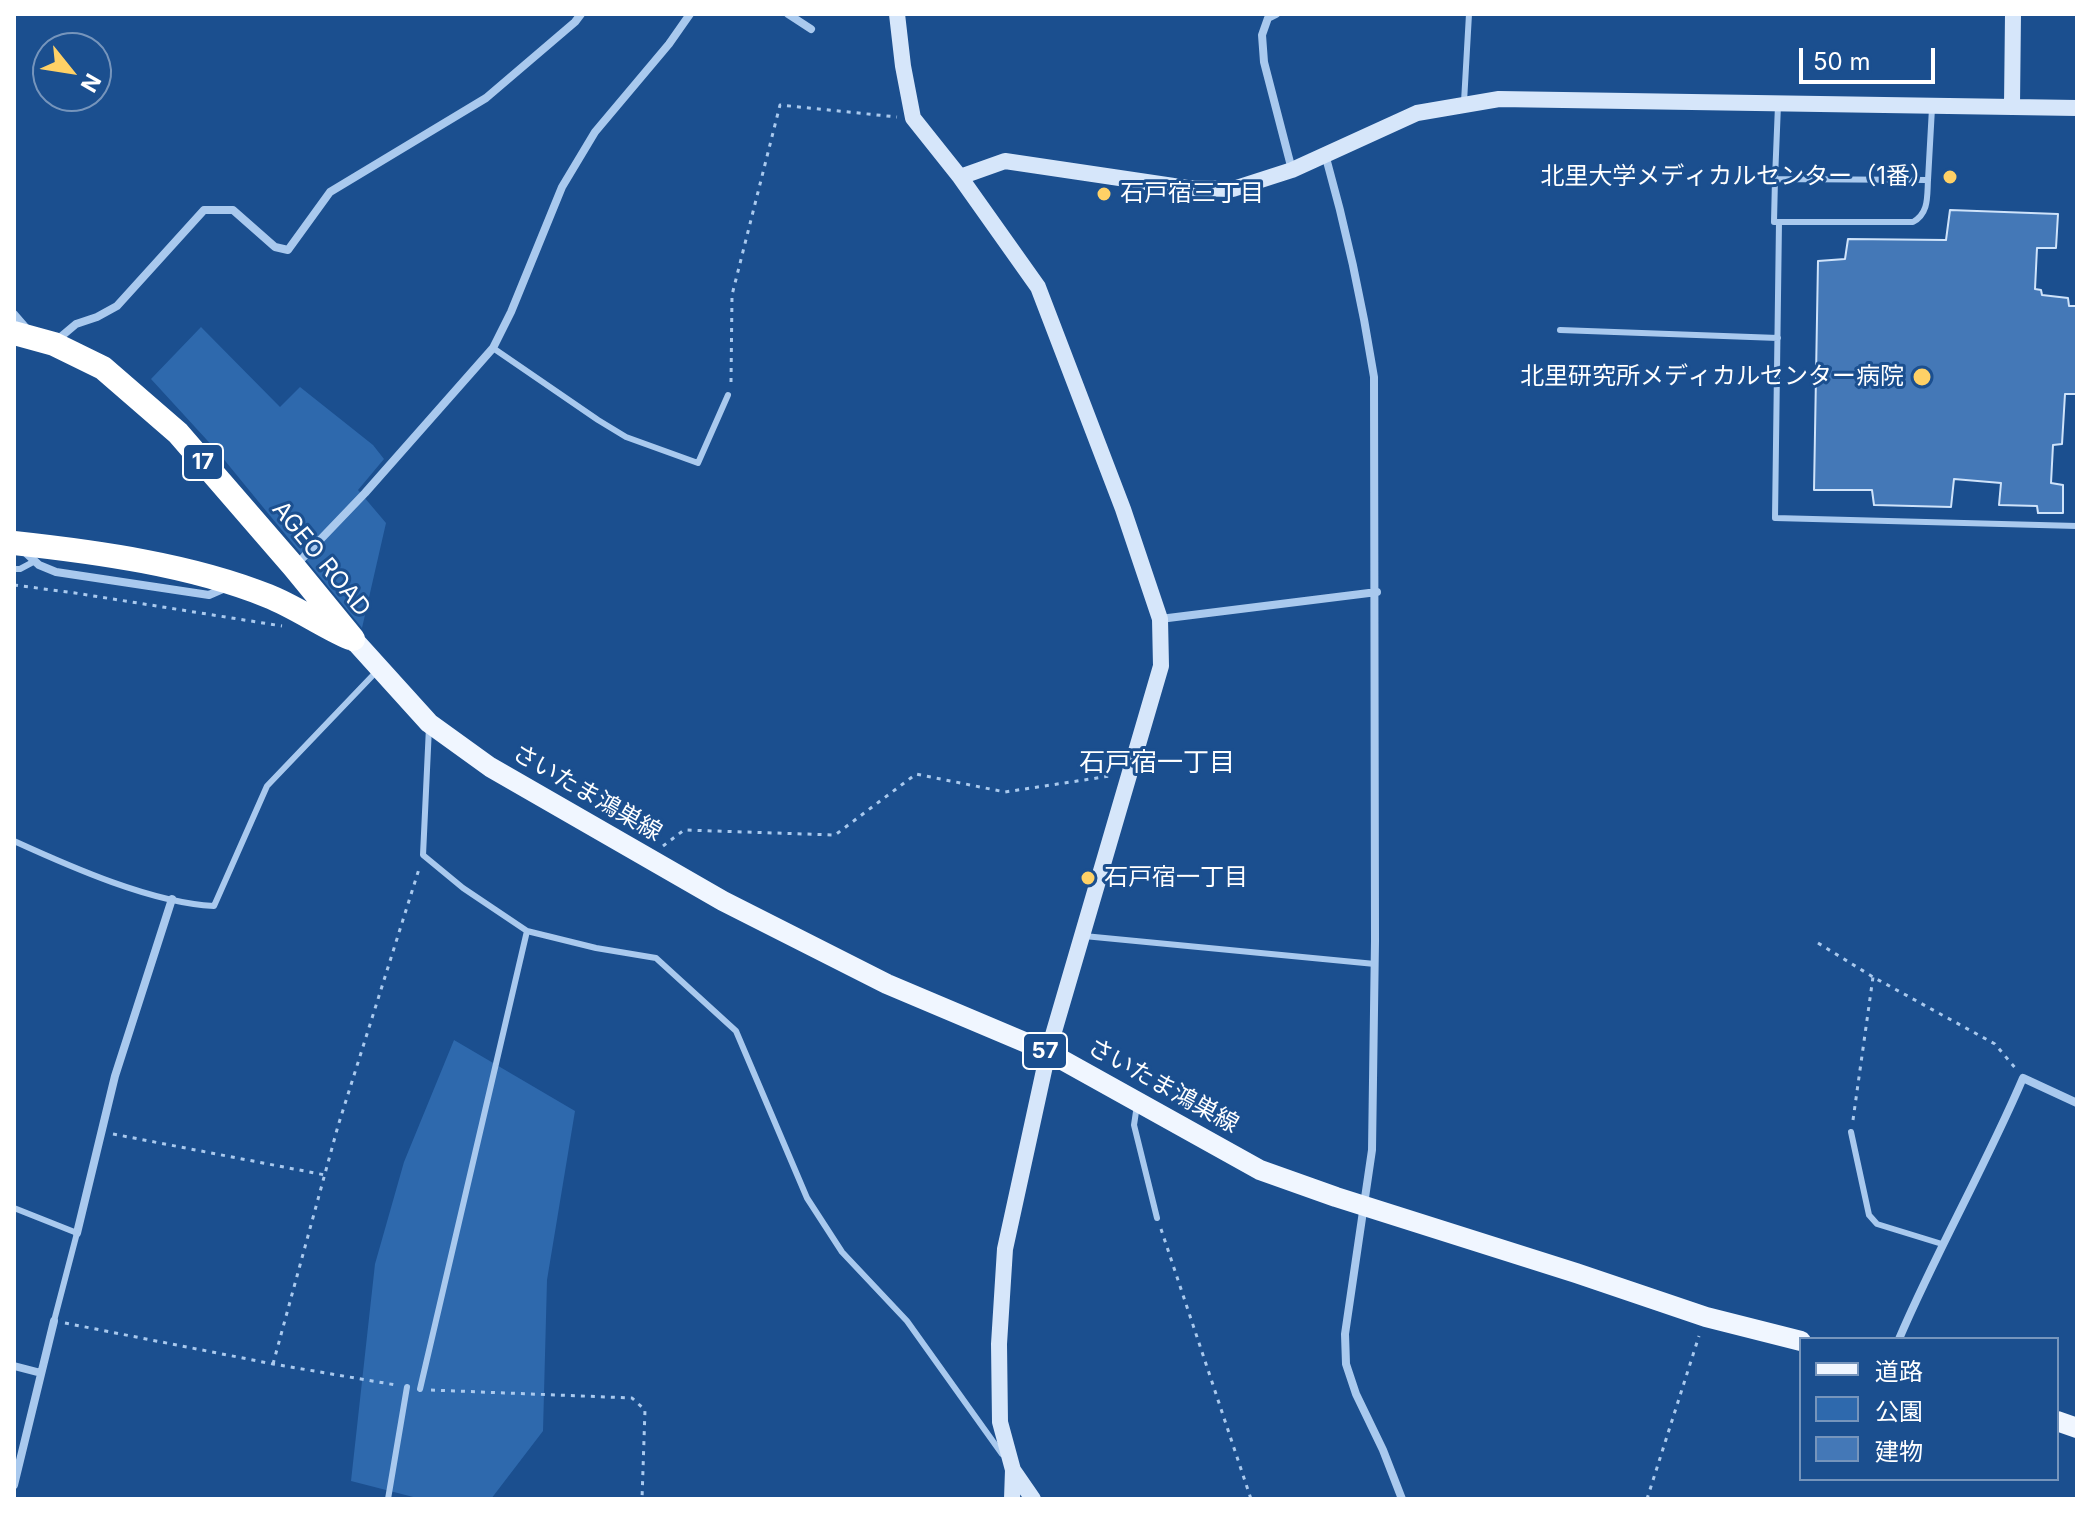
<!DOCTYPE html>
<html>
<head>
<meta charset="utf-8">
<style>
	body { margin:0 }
	#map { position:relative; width:2091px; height:1513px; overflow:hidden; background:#1b4f8f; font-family:Inter,"Noto Sans JP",sans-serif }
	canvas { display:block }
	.frame { position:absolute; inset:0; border:16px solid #fff; pointer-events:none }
	.legend { position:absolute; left:1799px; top:1337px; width:260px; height:144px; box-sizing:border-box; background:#1b4f8f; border:2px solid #7695bc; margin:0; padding:10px 14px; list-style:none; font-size:24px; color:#fff }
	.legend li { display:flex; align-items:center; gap:16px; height:40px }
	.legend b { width:40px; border:2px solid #7695bc }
	.north { position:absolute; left:32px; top:32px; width:80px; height:80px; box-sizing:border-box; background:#1b4f8f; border:2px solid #7695bc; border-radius:50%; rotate:120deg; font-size:22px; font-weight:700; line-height:32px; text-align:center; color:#fff }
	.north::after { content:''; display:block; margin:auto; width:28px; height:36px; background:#ffd166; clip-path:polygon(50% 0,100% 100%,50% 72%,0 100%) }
	.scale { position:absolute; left:1799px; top:48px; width:136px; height:36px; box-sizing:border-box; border:4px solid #fff; border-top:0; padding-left:10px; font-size:24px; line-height:28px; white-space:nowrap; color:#fff; -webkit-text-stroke:6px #1b4f8f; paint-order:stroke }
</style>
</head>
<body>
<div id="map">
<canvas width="2091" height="1513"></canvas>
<div class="frame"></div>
<ul class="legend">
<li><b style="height:10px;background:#f0f6ff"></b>道路</li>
<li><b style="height:22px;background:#2e69ad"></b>公園</li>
<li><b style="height:22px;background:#4478b7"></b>建物</li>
</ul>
<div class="north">N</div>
<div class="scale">50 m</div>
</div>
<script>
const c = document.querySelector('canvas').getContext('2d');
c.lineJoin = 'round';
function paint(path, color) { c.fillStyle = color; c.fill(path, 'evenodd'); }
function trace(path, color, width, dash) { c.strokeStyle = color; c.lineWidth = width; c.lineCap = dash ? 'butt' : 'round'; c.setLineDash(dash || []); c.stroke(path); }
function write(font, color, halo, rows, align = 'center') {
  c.font = font + ' Inter,"Noto Sans JP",sans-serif'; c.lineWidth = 6; c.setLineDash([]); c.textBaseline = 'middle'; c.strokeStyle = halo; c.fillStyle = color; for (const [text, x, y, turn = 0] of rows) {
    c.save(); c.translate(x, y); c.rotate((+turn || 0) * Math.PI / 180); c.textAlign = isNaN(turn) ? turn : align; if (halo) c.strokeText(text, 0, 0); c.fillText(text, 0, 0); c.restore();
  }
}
paint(new Path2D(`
	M 201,327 L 280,407 L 300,387 L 373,445 L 384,459 L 358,490 L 386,523 L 362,628 L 217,451 L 151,379 Z
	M 454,1040 L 575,1111 L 547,1280 L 543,1431 L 491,1499 L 421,1499 L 351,1481 L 375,1264 L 404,1162 Z`), '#2e69ad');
const building = new Path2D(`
	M 1950,210 L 2058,214 L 2056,248 L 2037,248 L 2035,289 L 2041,290 L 2042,295 L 2068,298 L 2069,306 L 2077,306 L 2077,394 L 2065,394 L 2062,444 L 2053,445 L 2051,483 L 2063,485 L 2063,513 L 2038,513 L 2037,506 L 1999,505 L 2001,483 L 1954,479 L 1951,507 L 1874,505 L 1872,490 L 1814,490 L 1818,261 L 1845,259 L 1848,239 L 1946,240 Z`);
paint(building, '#4478b7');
trace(building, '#cfe3fa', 2);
trace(new Path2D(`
	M 731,382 L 732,295 L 780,105 L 897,117
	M 14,585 L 75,593 L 282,626
	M 663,846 L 684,830 L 835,835 L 916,774 L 1005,792 L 1110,776
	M 1818,943 L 1873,977 L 1995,1044 L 2016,1069
	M 1853,1120 L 1873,977
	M 113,1134 L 325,1175
	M 1161,1229 L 1251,1499
	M 65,1323 L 273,1364 L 396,1385
	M 273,1364 L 338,1126 L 419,869
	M 431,1390 L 632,1398 L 645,1410 L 642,1499
	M 1647,1499 L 1699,1336`), '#a9c9ee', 3, [4, 6]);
trace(new Path2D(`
	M 1464,102 L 1469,14
	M 1778,105 L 1775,179 L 1928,180 L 1932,108
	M 1775,179 L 1774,222 L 1913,222 C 1929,213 1927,197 1928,180
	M 1779,222 L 1775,518 L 2077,526
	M 1560,330 L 1778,338
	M 493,348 L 598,420 L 626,437 L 698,463 L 728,395
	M 14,569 L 20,569 L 35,561
	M 429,727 L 423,855 L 463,888 L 527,931 L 596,948 L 656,958 L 736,1031 L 807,1198 L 842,1252 L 907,1321 L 1002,1454
	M 14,841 C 71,867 152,903 214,906 L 267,786 L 376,672
	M 1084,936 L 1375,964
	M 1137,1105 L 1134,1125 L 1157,1218
	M 1851,1132 L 1869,1215 L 1877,1224 L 1942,1244
	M 14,1208 L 77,1233 L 54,1321
	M 420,1389 L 527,931
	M 388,1499 L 407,1387`), '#a9c9ee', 6);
trace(new Path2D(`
	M 788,14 L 811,29
	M 1276,14 L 1268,18 L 1262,35 L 1264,62 L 1292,170
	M 1325,154 C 1346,228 1362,301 1374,377 L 1375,941 L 1372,1150 L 1345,1334 L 1346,1364 L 1356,1394 L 1383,1450 L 1402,1499
	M 14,314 L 27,329
	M 57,340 L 76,324 L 97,317 L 117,306 L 204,210 L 233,210 L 275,247 L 288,250 L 330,192 L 486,98 L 575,22 L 581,14
	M 25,552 L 39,565 L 56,572 L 209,595 L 225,588
	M 295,566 L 365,493 L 493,348 L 511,312 L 562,187 L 595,132 L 669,44 L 690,14
	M 1160,619 L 1377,592
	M 77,1233 L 115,1076 L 172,899
	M 1899,1339 C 1937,1250 1985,1167 2023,1078 L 2077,1103
	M 14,1366 L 41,1373
	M 14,1485 L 54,1321`), '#a9c9ee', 8);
trace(new Path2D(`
	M 897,14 L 903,66 L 913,118 L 960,177 L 1038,287 L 1123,509 L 1160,619 L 1161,666 L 1048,1052 L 1005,1249 L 999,1344 L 1000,1422 L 1013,1470 L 1033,1499
	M 2012,105 L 2013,14
	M 960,177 L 1005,161 L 1187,188 L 1233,189 L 1292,170 L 1417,113 L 1499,99 L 2077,108
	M 1012,1499 L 1013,1470`), '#d6e6fa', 16);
trace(new Path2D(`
	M 353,639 L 429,723 L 490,767 L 723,901 L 887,984 L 1048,1052 L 1260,1170 L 1336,1197 L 1576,1273 L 1706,1317 L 1801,1341
	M 2057,1421 L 2077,1428`), '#f0f6ff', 20);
trace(new Path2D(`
	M 14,333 L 54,344 L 103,368 L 178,433 L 294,567 L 353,639
	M 14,543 C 97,552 191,565 268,596 C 296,607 322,626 350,638`), '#fff', 24);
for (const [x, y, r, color] of [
	[1950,177,8,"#ffd166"],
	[1104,194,8,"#ffd166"],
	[1922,377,10,"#ffd166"],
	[1088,878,8,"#ffd166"]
]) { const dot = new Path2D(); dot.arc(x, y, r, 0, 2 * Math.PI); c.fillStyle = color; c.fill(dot); trace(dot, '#1b4f8f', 3); }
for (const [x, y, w] of [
	[203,462,40],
	[1045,1051,44]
]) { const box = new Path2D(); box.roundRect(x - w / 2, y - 18, w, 36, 6); c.fillStyle = '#1b4f8f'; c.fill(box); trace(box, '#fff', 2); }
write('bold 22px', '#fff', null, [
	["17",203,462],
	["57",1045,1051]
]);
write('24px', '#fff', '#1b4f8f', [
	["北里大学メディカルセンター（1番）",1934,177],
	["石戸宿三丁目",1120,194,"left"],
	["北里研究所メディカルセンター病院",1904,377],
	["石戸宿一丁目",1104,878,"left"]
], 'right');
write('24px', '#fff', '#1b4f8f', [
	["AGEO ROAD",321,559,51],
	["さいたま鴻巣線",587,793,30],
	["さいたま鴻巣線",1163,1086,29]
]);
write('26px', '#fff', '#1b4f8f', [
	["石戸宿一丁目",1157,763]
]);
</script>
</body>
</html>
